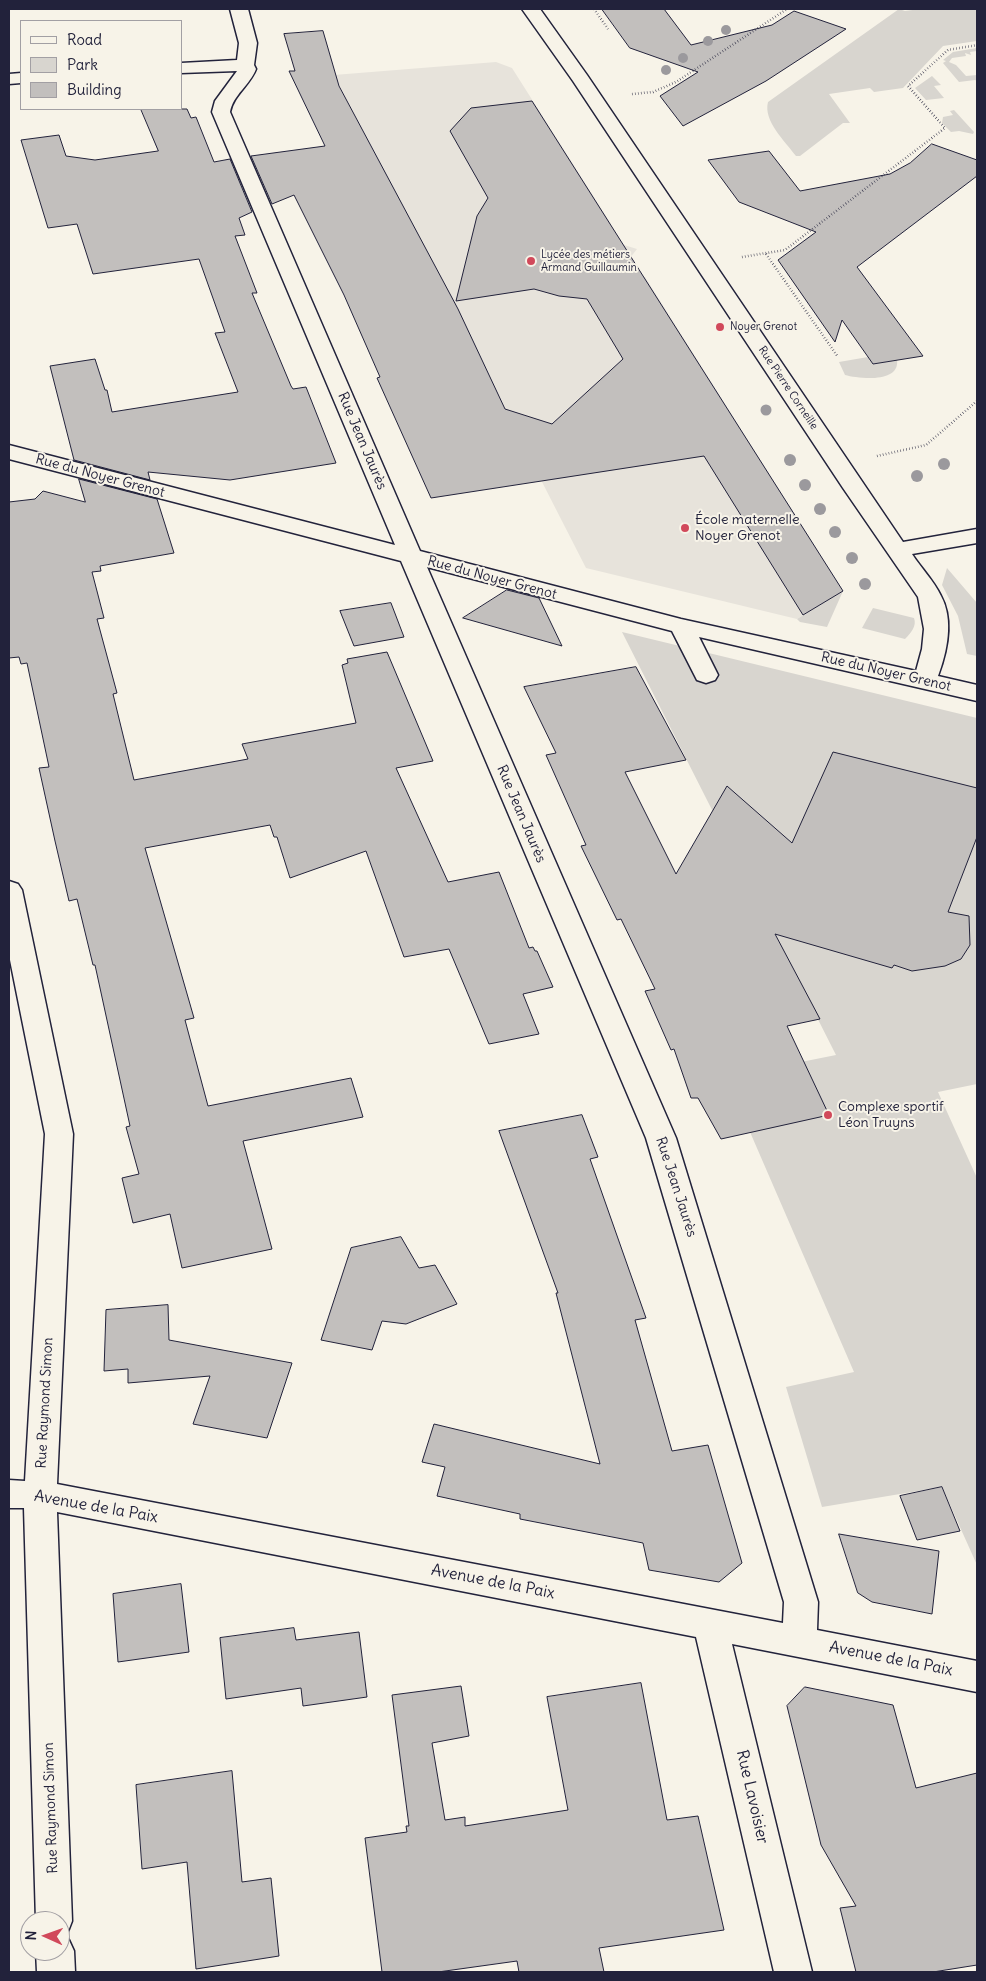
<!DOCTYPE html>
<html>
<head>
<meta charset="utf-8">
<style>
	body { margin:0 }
	#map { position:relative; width:986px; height:1981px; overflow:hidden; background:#f7f3e8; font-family:Delius,sans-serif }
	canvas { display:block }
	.frame { position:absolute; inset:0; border:10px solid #22223b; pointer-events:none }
	.legend { position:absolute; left:20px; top:20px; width:162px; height:90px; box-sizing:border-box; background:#f7f3e8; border:1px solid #a29fa3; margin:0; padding:6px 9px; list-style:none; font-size:15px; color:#22223b }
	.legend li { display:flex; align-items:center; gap:10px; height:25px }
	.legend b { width:25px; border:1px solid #a29fa3 }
	.north { position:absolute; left:20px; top:1911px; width:50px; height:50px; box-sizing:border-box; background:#f7f3e8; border:1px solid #a29fa3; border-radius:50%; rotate:272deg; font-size:14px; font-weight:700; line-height:20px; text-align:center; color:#22223b }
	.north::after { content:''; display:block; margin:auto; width:18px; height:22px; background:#d1495b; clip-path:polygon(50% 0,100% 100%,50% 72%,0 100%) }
</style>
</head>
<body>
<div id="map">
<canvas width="986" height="1981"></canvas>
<div class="frame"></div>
<ul class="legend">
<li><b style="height:6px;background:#f7f3e8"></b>Road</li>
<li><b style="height:14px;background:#d8d5cf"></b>Park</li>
<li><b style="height:14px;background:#c2bfbd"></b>Building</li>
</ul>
<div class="north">N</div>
</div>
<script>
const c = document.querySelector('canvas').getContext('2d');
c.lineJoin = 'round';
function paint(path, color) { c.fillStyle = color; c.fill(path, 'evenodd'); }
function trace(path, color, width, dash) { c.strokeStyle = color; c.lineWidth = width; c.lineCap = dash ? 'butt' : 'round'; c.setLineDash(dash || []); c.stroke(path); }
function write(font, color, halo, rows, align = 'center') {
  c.font = font + ' Delius,sans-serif'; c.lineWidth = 4; c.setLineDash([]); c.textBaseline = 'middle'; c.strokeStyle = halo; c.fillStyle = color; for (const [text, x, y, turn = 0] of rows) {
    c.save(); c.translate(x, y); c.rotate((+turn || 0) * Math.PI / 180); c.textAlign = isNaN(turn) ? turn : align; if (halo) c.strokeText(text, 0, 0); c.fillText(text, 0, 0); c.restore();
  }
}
paint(new Path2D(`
	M 496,62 L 512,68 L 611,224 L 609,225 L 621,244 L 637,249 L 630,258 L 641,277 L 645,277 L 843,591 L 797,619 L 586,568 L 334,75 Z`), '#e7e3db');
paint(new Path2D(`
	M 899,9 L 905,11 L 920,9 L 977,9 L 977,41 L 943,46 L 903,88 L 874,92 L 870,88 L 829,94 L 850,123 L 843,123 L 800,156 L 796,156 C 785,141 763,121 768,102 Z
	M 977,48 L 977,51 L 970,52 L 971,55 L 965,53 L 966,56 L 952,58 L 949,62 L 956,65 L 966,76 L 977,75 L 977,81 L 975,80 L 959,82 L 943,63 L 946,61 L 943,60 L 953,52 Z
	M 932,76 L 941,85 L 934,86 L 944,98 L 926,100 L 915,88 Z
	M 954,110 L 974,132 L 973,134 L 959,131 L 951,132 L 942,123 L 943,117 L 953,115 L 950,111 Z
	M 868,357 L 873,364 L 897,360 C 900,383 860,379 845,375 L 839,362 Z
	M 947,568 L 977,603 L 977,656 L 967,654 L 958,616 L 942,585 Z
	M 843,591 L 827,627 L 800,622 L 797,619 Z
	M 873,608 L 914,618 C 917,626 911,633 905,639 L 862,628 Z
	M 622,632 L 977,718 L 977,1084 L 938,1092 L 977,1178 L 977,1565 L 942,1487 L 822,1507 L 786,1387 L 854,1372 L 750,1132 L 721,1139 L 698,1098 L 691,1098 L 686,1085 L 836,1055 Z`), '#d8d5cf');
const building = new Path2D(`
	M 602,9 L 664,9 L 691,45 L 772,25 L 794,11 L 846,29 L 766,81 L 683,126 L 660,96 L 698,72 L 630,48 Z
	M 323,31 L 339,86 L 458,309 L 505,409 L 552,424 L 623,359 L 587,299 L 559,296 L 534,289 L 456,301 L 477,216 L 488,198 L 450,131 L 471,108 L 532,101 L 843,591 L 803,615 L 704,456 L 431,498 L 377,378 L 380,377 L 344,295 L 294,195 L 272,204 L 251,156 L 325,146 L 289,71 L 295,71 L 284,34 Z
	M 141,109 L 187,109 L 191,118 L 196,117 L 214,162 L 230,159 L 252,212 L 239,218 L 245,235 L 235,236 L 257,293 L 252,293 L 291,386 L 293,389 L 306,387 L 336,463 L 230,480 L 148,472 L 150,480 L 74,460 L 50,366 L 95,359 L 105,390 L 107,390 L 112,412 L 238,392 L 215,333 L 225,332 L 199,259 L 93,274 L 77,224 L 48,228 L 21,140 L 59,135 L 66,156 L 95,160 L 158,151 Z
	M 932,144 L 977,160 L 977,176 L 857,267 L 923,356 L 873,364 L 842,320 L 835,342 L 778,260 L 816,232 L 739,202 L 708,160 L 769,151 L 800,191 L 890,174 L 910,163 Z
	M 79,479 L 157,499 L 174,553 L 100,566 L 101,571 L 92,572 L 104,618 L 97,619 L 117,693 L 113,694 L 134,780 L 248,759 L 242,744 L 356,723 L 342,665 L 348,663 L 347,659 L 387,652 L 433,761 L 396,768 L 448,882 L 499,872 L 529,948 L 533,947 L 535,951 L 537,951 L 553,987 L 523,994 L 539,1034 L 489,1044 L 449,949 L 404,957 L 366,851 L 290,878 L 277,837 L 274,837 L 270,825 L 145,848 L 194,1018 L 185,1020 L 208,1106 L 351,1078 L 363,1117 L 243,1141 L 272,1249 L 182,1268 L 170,1214 L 133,1223 L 122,1178 L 139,1174 L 126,1127 L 130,1126 L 95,965 L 93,965 L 77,899 L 69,901 L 55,841 L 39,768 L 49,767 L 27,663 L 21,664 L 19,657 L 9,658 L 9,502 L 35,499 L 43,491 L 85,502 Z
	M 507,590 L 539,598 L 562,646 L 463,618 Z
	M 391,603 L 404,637 L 354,646 L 340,611 Z
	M 636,667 L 686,760 L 625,772 L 676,874 L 727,786 L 792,843 L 833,752 L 977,788 L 977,837 L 948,912 L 969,916 L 970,945 L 961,959 L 945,966 L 912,971 L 894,965 L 892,968 L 775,934 L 820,1019 L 787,1026 L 829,1115 L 721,1139 L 698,1098 L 691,1098 L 674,1049 L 671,1050 L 645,991 L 655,989 L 621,919 L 617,920 L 581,846 L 586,845 L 546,755 L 556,753 L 524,687 Z
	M 582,1115 L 598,1157 L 590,1159 L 646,1318 L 635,1320 L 672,1451 L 708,1445 L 742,1563 L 719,1582 L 649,1570 L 643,1543 L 520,1519 L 520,1514 L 437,1496 L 445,1467 L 422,1462 L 434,1424 L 600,1464 L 556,1293 L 558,1293 L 499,1131 Z
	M 401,1237 L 419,1268 L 435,1265 L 457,1304 L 406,1324 L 382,1321 L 372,1350 L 321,1340 L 351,1248 Z
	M 168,1305 L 169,1340 L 292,1363 L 267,1438 L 193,1424 L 210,1376 L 128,1383 L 128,1369 L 104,1371 L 106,1310 Z
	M 942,1487 L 960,1531 L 917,1540 L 900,1496 Z
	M 839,1534 L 939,1551 L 932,1614 L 872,1602 L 858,1593 Z
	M 181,1584 L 189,1652 L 118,1662 L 113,1594 Z
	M 294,1628 L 296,1640 L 359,1632 L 367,1697 L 303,1706 L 301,1688 L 226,1699 L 220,1638 Z
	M 641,1683 L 667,1820 L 698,1816 L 724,1930 L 599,1948 L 604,1972 L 519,1972 L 517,1961 L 438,1972 L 382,1972 L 365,1838 L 407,1832 L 406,1826 L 409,1826 L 392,1695 L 461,1686 L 469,1736 L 432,1743 L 445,1820 L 465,1817 L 465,1826 L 568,1810 L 547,1697 Z
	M 805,1687 L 893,1705 L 916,1788 L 977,1773 L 977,1965 L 933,1972 L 856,1972 L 840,1908 L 856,1906 L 821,1845 L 787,1706 Z
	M 232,1771 L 242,1882 L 271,1878 L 279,1956 L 196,1969 L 187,1862 L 142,1869 L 136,1785 Z`);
paint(building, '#c2bfbd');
trace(building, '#22223b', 1);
const minor = new Path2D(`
	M 230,9 L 248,9 L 257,43 L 254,65 L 256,69 C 250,85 233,95 230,112 L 420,551 L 681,619 L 916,671 L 922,649 L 924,629 L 918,597 L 843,488 L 573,81 L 522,9 L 540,9 L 587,75 L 903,542 L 977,529 L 977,543 L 912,554 C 921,568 934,581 941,596 C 954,620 947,652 938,676 L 977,685 L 977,701 L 699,637 L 718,675 L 715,680 L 706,683 L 697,680 L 672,631 L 427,567 L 676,1138 L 818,1602 L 817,1630 L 977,1661 L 977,1692 L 732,1644 L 812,1972 L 774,1972 L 696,1637 L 57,1512 L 72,1921 L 67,1934 L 62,1936 L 68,1938 L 74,1951 L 75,1972 L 37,1972 L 36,1951 L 60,1951 L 60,1921 L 36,1921 L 24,1508 L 9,1508 L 9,1480 L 25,1481 L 45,1134 L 9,955 L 9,881 L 18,884 L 22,890 L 73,1134 L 57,1484 L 783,1623 L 784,1602 L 646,1138 L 401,561 L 9,459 L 9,445 L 395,545 L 212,112 L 215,101 L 237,71 L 181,73 L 181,63 L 237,60 L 239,43 Z
	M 21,73 L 21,83 L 9,84 L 9,74 Z`);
trace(minor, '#22223b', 3);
trace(new Path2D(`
	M 594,9 L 608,29
	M 632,94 L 653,92 L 676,82 L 787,9
	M 766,254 L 838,357
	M 742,257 L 785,250 L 945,128 L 908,86 L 948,50 L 977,45
	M 877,456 L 926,445 L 977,401`), '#22223b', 2.5, [0.5, 2.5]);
paint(minor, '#f7f3e8');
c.fillStyle = '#9b999d';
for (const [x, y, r] of [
	[726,30,5],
	[708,41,5],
	[683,58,5],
	[666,70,5],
	[766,410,5.5],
	[790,460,6],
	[944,464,6],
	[917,476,6],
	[805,485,6],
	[820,509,6],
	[835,532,6],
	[852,558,6],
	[865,584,6]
]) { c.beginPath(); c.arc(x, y, r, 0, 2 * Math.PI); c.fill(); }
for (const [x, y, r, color] of [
	[531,261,5,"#d1495b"],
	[720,327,5,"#d1495b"],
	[685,528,5,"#d1495b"],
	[828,1115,5,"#d1495b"]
]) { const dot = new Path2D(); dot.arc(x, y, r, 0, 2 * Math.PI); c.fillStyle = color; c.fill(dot); trace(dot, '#f7f3e8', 2); }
write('11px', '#22223b', '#f7f3e8', [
	["Lycée des métiers",541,255],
	["Armand Guillaumin",541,268],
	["Noyer Grenot",730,327]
], 'left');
write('11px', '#22223b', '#f7f3e8', [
	["Rue Pierre Corneille",788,388,56]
]);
write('14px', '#22223b', '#f7f3e8', [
	["Rue Jean Jaurès",362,441,67],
	["Rue du Noyer Grenot",100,476,15],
	["Rue du Noyer Grenot",492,578,15],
	["Rue du Noyer Grenot",886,672,13],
	["Rue Jean Jaurès",521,814,67],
	["Rue Jean Jaurès",676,1187,72],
	["Rue Raymond Simon",45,1403,-87],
	["Rue Raymond Simon",51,1808,-92]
]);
write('14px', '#22223b', '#f7f3e8', [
	["École maternelle",695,520],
	["Noyer Grenot",695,536],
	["Complexe sportif",838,1107],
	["Léon Truyns",838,1123]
], 'left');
write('16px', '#22223b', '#f7f3e8', [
	["Avenue de la Paix",96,1507,10],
	["Avenue de la Paix",493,1582,11],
	["Avenue de la Paix",891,1659,11],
	["Rue Lavoisier",752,1797,77]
]);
</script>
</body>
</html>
